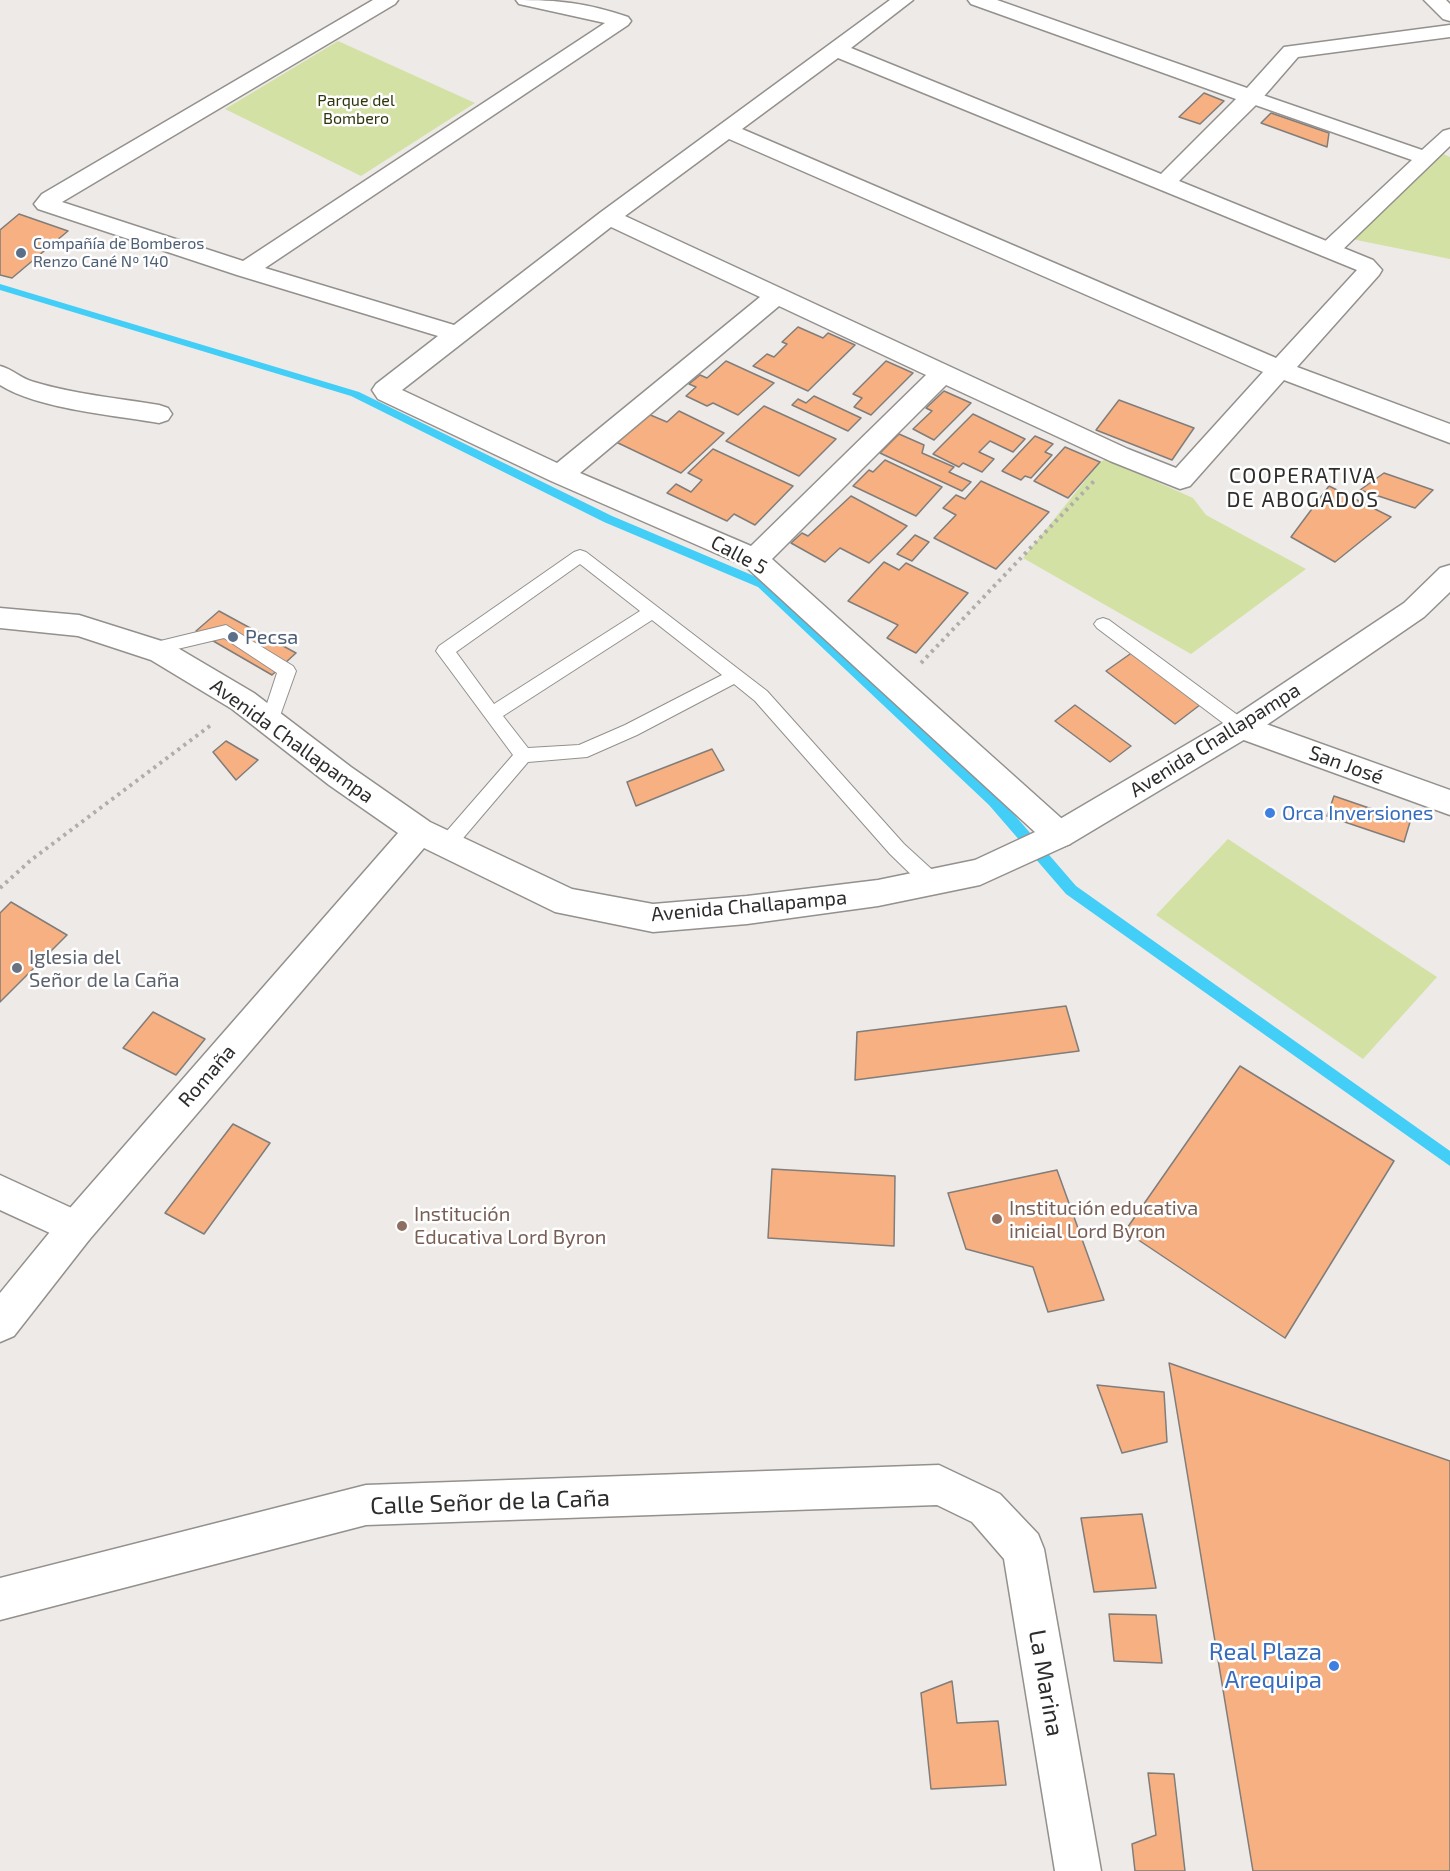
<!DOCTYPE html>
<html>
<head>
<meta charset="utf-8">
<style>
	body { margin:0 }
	canvas { display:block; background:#edeae7 }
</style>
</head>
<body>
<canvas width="1450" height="1871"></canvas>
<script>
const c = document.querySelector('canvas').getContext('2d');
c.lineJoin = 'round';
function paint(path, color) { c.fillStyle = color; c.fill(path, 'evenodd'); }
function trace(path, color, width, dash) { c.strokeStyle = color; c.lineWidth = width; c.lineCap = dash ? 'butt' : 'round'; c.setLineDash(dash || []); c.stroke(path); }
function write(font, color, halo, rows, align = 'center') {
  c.font = font + ' "Exo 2",sans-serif'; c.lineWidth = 5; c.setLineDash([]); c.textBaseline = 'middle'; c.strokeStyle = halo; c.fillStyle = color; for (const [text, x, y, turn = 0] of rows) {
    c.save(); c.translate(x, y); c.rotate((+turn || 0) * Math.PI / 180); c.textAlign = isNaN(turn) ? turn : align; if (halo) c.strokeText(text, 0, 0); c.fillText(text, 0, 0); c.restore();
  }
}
paint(new Path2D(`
	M 338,41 L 475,103 L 361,176 L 225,109 Z
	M 1428,147 L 1450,157 L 1450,259 L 1337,236 Z
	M 1106,459 L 1193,498 L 1206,515 L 1306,569 L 1191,654 L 1023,558 L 1100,462 Z
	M 1228,839 L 1437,977 L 1363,1059 L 1156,915 Z`), '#d4e1a5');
paint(new Path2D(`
	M 0,284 L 359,392 L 612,516 L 766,581 L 999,797 L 1076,886 L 1450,1151 L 1450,1166 L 1066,894 L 989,805 L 758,587 L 604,522 L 351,396 L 0,290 Z`), '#42cef6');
const building = new Path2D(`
	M 1204,93 L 1224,101 L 1200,124 L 1179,117 Z
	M 1271,113 L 1329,133 L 1327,147 L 1261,123 Z
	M 19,214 L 68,231 L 12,278 L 0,275 L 0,230 Z
	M 798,327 L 823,338 L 828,333 L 855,345 L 808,391 L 753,366 L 767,354 L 774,357 L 787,344 L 782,342 Z
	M 726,361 L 774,383 L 738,415 L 713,403 L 707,406 L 686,396 L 696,387 L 689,384 L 700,375 L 707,378 Z
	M 886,361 L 913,373 L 871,415 L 854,407 L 862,398 L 853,394 Z
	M 944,391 L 971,403 L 934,440 L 913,429 L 932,411 L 926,408 Z
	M 814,396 L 861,418 L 848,431 L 792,405 L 798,399 L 806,403 Z
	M 1119,400 L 1194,428 L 1172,460 L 1096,430 Z
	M 764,406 L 836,439 L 799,476 L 726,441 Z
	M 679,411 L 724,433 L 681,473 L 616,442 L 648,414 L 667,422 Z
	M 973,414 L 1025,439 L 1013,452 L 990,441 L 979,452 L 994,459 L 982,472 L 963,463 L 959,467 L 933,454 Z
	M 899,434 L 924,445 L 922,453 L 954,467 L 949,472 L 971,482 L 962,491 L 880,453 Z
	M 1035,436 L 1053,444 L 1045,452 L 1052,455 L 1031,478 L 1025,476 L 1021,480 L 1002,471 Z
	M 1065,447 L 1100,462 L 1068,498 L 1034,481 Z
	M 713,449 L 793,486 L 755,525 L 734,514 L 727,521 L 667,493 L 676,484 L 691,492 L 702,480 L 688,473 Z
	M 885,460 L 942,487 L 916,516 L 853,486 L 869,470 L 873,472 Z
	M 1384,473 L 1433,490 L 1415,508 L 1360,490 Z
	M 981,481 L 1049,512 L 996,569 L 934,538 L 956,515 L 943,508 L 956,495 L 965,499 Z
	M 1329,486 L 1391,517 L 1335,562 L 1291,537 Z
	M 851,496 L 907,526 L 869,563 L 840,548 L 825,562 L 791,543 L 802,533 L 808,536 Z
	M 915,535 L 929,542 L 912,561 L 897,554 Z
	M 884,562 L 899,570 L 906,563 L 968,593 L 916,653 L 887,638 L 898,625 L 848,601 Z
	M 219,611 L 296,653 L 272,675 L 196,631 Z
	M 1140,647 L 1209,698 L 1175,724 L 1106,671 Z
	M 1075,705 L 1131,746 L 1110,762 L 1055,721 Z
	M 226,741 L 258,760 L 236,780 L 213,752 Z
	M 712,749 L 724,770 L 636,806 L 627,782 Z
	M 1334,796 L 1410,822 L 1404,842 L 1327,816 Z
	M 11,902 L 67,935 L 0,1002 L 0,913 Z
	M 1066,1006 L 1079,1051 L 855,1080 L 857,1032 Z
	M 153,1012 L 205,1039 L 176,1075 L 123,1048 Z
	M 1240,1066 L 1394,1161 L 1285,1338 L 1125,1231 Z
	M 233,1124 L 270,1143 L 204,1234 L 165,1213 Z
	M 772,1169 L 895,1176 L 894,1246 L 768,1238 Z
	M 1057,1170 L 1104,1300 L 1048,1312 L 1033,1267 L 966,1249 L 948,1193 Z
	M 1169,1363 L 1450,1461 L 1450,1871 L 1253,1871 Z
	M 1097,1385 L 1164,1392 L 1167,1442 L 1122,1453 Z
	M 1142,1514 L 1156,1588 L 1094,1592 L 1081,1518 Z
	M 1109,1614 L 1156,1615 L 1162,1663 L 1114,1661 Z
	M 952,1681 L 957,1723 L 998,1721 L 1006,1785 L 931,1789 L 921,1693 Z
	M 1148,1773 L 1174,1774 L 1185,1871 L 1135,1871 L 1132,1844 L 1156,1835 Z`);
paint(building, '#f7b081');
trace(building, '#807d7a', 1.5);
const service = new Path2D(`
	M 580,550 L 586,552 L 767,691 L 904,844 L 939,876 L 942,882 L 939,888 L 932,890 L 925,888 L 890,854 L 755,701 L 734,684 L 637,735 L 587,757 L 528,762 L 453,850 L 446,853 L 439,850 L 437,845 L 439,840 L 513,755 L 436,651 L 439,646 L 574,552 ZM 580,564 L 640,611 L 494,704 L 456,652 ZM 652,620 L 722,675 L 625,725 L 579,745 L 528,748 L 503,716 Z
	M 1103,618 L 1109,620 L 1247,722 L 1250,727 L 1247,732 L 1241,734 L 1235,732 L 1097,628 L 1094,624 L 1097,620 Z
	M 226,625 L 293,666 L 296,671 L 276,727 L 270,729 L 264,727 L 261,722 L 277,673 L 224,638 L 152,655 L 146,654 L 143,649 L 146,644 L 152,643 Z`);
const pedestrian = new Path2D(`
	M 1251,91 L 1422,150 L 1443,131 L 1450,129 L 1450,146 L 1337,255 L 1329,257 L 1321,255 L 1318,250 L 1321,245 L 1412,160 L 1244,101 L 1241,97 L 1244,93 Z`);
const minor = new Path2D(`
	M 373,0 L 398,0 L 395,4 L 62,202 L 243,261 L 605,23 L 519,4 L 516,0 C 559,0 587,3 628,17 L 631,21 L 628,25 L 265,268 L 454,325 L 601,212 L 890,0 L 913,0 L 851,48 L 1161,174 L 1236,99 L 971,4 L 968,0 L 997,0 L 1247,88 L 1284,47 L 1450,25 L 1450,37 L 1298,57 L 1259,102 L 1179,181 L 1373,260 L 1382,270 L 1379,275 L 1297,367 L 1450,424 L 1450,443 L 1284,380 L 1190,486 L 1180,489 L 1110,461 L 946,385 L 772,559 L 1070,826 L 1075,835 L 1070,844 L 1059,848 L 1048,844 L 745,566 L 551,481 L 378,399 L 372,390 L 376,384 L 438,336 L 237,275 L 38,209 L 34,204 L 42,194 ZM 838,58 L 1357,270 L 1276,358 L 742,129 ZM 729,139 L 1263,372 L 1176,468 L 1128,449 L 625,216 ZM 611,227 L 760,297 L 557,463 L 402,390 ZM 779,306 L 926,375 L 751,546 L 580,473 Z
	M 0,366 C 12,369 22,379 34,382 C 74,394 117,398 159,405 L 168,408 L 172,414 L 168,420 L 159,423 C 113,415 38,409 0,385 Z
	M 1241,715 L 1450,790 L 1450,815 L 1230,735 L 1226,727 L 1230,719 Z
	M 0,1175 L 89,1216 L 94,1228 L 89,1240 L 76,1245 L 0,1210 Z
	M 939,1465 L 1000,1494 L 1038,1534 L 1044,1549 L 1101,1871 L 1055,1871 L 1004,1559 L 972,1522 L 937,1505 L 366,1525 L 0,1620 L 0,1578 L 366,1485 Z`);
const tertiary = new Path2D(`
	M 1424,0 L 1446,0 L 1450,4 L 1450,21 L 1443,19 Z
	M 1450,565 L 1450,592 L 1424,617 L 1252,735 L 1070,844 L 980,885 L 878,906 L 747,924 L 653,932 L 555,912 L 424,848 L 89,1240 L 14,1336 L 0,1342 L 0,1293 L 63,1216 L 398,833 L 329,785 L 232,709 L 151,660 L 78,636 L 0,628 L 0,608 L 79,615 L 171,644 L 254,693 L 351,767 L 430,822 L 572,889 L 653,904 L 747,896 L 878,880 L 975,860 L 1048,826 L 1230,719 L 1404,603 L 1440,568 Z`);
trace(service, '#93908d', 2);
trace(pedestrian, '#93908d', 3);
trace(minor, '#93908d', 3);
trace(tertiary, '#93908d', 3);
trace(new Path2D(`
	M 921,663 L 1096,479
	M 0,888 L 31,860 L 211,725`), '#b0aeab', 4, [3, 4.5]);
paint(service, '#fff');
paint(pedestrian, '#fff');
paint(minor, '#fff');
paint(tertiary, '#fff');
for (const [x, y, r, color] of [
	[21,253,6,"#5c6f8a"],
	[233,637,6,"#5c6f8a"],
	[1270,813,6,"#3f7fe0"],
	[17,968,6,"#6b7280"],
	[997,1219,6,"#8d6e63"],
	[402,1226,6,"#8d6e63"],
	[1334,1666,6,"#3f7fe0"]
]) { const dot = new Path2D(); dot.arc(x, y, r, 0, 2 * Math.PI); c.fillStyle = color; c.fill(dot); trace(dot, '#fff', 2); }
write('16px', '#2e350a', '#fff', [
	["Parque del",356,101],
	["Bombero",356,119]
]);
write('16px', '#4e5e75', '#fff', [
	["Compañía de Bomberos",33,244],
	["Renzo Cané Nº 140",33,262]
], 'left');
write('20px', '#2e2d2c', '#fff', [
	["Calle 5",739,555,28],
	["Avenida Challapampa",1215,740,-32],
	["Avenida Challapampa",292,741,36],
	["San José",1346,765,20],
	["Avenida Challapampa",749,906,-5],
	["Romaña",207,1076,-49]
]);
write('20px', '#4e5e75', '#fff', [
	["Pecsa",245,637]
], 'left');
write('20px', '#366cbe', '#fff', [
	["Orca Inversiones",1282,813]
], 'left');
write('20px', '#5b616d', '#fff', [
	["Iglesia del",29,957],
	["Señor de la Caña",29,980]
], 'left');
write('20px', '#785e54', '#fff', [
	["Institución educativa",1009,1208],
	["inicial Lord Byron",1009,1231],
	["Institución",414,1214],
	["Educativa Lord Byron",414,1237]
], 'left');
c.letterSpacing = '1.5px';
write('21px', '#2e2d2c', '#fff', [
	["COOPERATIVA",1303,476],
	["DE ABOGADOS",1303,500]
]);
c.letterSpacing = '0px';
write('24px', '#2e2d2c', '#fff', [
	["Calle Señor de la Caña",490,1502,-2],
	["La Marina",1046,1683,80]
]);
write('24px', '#366cbe', '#fff', [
	["Real Plaza",1322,1652],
	["Arequipa",1322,1680]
], 'right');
</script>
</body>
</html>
